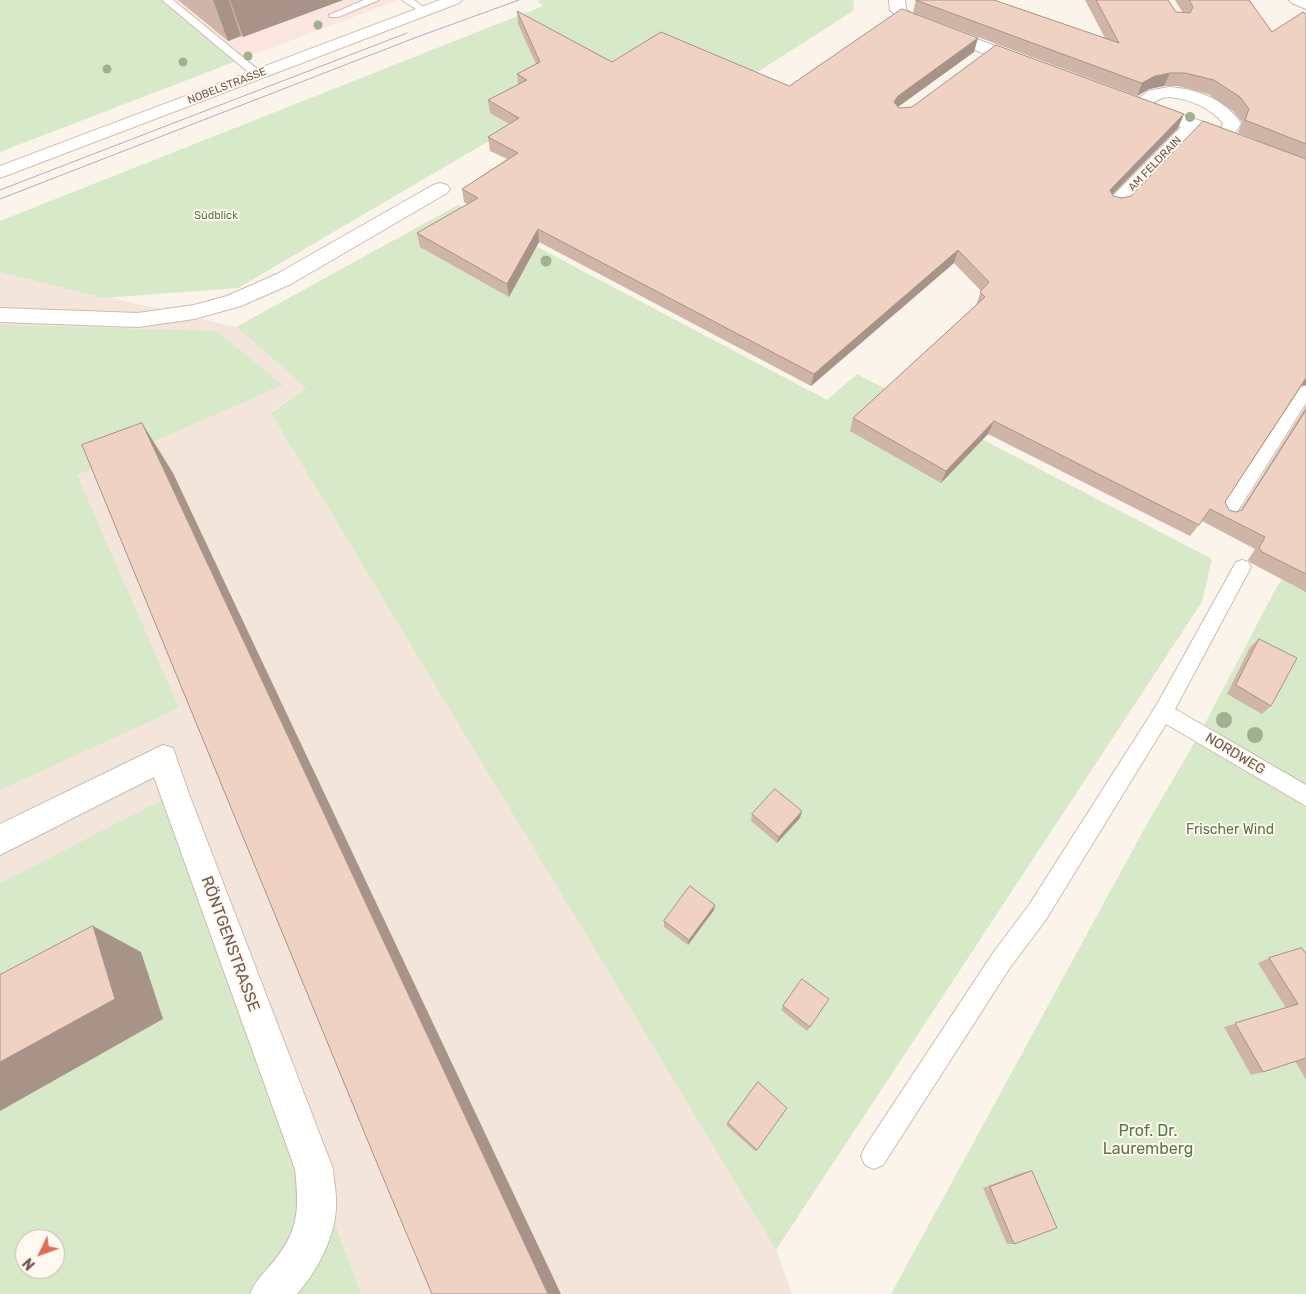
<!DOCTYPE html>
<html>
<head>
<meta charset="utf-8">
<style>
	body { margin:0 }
	#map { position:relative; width:1306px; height:1294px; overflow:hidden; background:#fbf4ea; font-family:Rubik,sans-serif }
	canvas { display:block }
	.north { position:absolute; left:15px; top:1229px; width:50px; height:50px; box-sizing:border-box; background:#fef8f0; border:1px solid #c7b9b0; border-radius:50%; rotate:228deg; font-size:14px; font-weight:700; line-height:20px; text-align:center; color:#755a4f }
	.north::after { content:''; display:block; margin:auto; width:18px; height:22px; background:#dc6e58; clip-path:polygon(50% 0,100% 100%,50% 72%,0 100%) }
</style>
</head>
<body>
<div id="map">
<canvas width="1306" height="1294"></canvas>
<div class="north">N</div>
</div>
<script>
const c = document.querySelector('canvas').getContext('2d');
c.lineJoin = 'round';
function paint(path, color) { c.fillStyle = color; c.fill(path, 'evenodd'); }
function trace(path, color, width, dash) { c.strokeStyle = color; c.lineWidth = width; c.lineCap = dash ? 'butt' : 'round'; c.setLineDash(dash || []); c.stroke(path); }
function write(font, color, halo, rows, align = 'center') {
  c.font = font + ' Rubik,sans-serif'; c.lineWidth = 4; c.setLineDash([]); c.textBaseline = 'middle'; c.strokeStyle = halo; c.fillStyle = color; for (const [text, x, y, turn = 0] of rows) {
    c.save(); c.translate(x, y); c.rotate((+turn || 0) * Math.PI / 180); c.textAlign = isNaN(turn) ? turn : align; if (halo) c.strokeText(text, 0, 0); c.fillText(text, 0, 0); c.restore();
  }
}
paint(new Path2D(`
	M 0,272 L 236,327 L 306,388 L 271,412 L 776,1250 L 792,1294 L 0,1294 ZM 25,1239 L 55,1239 L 55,1269 L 25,1269 Z`), '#f3e5d9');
paint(new Path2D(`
	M 161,0 L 399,0 L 239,60 Z`), '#fbe5df');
paint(new Path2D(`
	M 0,0 L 161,0 L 239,60 L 0,152 Z
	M 541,0 L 854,0 L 853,11 L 748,78 L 639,53 L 238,288 L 104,298 L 0,272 L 0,221 L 543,6 L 537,1 Z
	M 458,205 L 827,400 L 857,374 L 1212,559 L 1202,602 L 776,1250 L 271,413 L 306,388 L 236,327 Z
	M 0,325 L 216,331 L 283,385 L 77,475 L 179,708 L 0,790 Z
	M 1306,539 L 1306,1294 L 891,1294 L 1143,831 L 1200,733 L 1274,592 Z
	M 174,794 L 361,1294 L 0,1294 L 0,883 ZM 25,1239 L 55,1239 L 55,1269 L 25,1269 Z`), '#d8e9c9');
const lane = new Path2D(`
	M 162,0 L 173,0 L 261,72 L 263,74 L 261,76 L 253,76 Z
	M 364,0 L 379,0 L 338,17 L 330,17 L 329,15 Z
	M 402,0 L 414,0 L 429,11 L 424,14 Z
	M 1306,386 L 1306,403 L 1232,520 L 1226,522 L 1220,520 L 1217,515 L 1220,510 L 1301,387 Z
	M 1242,560 L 1248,562 L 1251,567 L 1175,709 L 1306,785 L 1306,806 L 1166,724 L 1045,921 L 1009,969 L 883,1165 L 874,1169 L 865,1165 L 861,1156 L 865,1147 L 993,953 L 1029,905 L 1156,706 L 1236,562 Z`);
const street = new Path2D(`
	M 889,0 L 905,0 L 906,9 L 914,16 L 1031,59 L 1033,63 L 1031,67 L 1019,67 L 902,22 L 890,10 Z
	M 1289,0 L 1306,0 L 1306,9 L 1292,3 Z
	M 1169,87 C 1197,89 1224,99 1241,123 L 1235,134 L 1242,140 L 1239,144 L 1233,145 L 1227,144 L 1196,132 L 1123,208 L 1116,210 L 1109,208 L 1106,204 L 1109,200 L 1181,127 L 1133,109 L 1130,105 L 1148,91 ZM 1169,97 C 1190,99 1209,107 1223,123 L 1221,128 L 1151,104 L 1162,98 Z
	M 440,183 L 447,185 L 450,189 L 447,193 L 291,284 L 241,306 L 194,319 L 138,327 L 0,322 L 0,308 L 138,313 L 194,305 L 227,296 L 277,274 L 433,185 Z
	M 163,745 L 173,748 L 189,794 L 333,1169 C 334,1182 337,1196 336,1209 C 334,1239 317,1271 297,1294 L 250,1294 C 257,1278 264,1273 275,1260 C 300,1228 299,1207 295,1169 L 154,777 L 0,855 L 0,824 Z`);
const secondary = new Path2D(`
	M 440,0 L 462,0 L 459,3 L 0,178 L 0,166 Z`);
trace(lane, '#cdbbb0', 2);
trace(street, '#cdbbb0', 2);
trace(secondary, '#d2bdb1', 2);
paint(lane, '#fff');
paint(street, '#fff');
paint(secondary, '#fff');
trace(new Path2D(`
	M 0,190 L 407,33
	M 0,199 L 417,37 L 519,0`), '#b6a8c5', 1);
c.fillStyle = '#a2b090';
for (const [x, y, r] of [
	[318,25,4.5],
	[248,56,4.5],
	[183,62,4.5],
	[107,69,4.5],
	[1190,117,5],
	[546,261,5.5],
	[1224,720,8],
	[1255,735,8]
]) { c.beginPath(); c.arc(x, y, r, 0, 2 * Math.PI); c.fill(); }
paint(new Path2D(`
	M 178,0 L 343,0 L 243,37 L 241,36 L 228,41 Z
	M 916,0 L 1105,38 L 1085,0 L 1168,0 L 1176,12 L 1183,13 L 1175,0 L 1249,0 L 1272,32 L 1306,14 L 1306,385 L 1301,386 L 1225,502 L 1229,510 L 1236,512 L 1240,511 L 1306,406 L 1306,592 L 1251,563 L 1248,560 L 1255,549 L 1202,521 L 1190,536 L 988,434 L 941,483 L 850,431 L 853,418 L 976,305 L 981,291 L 954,263 L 811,386 L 539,242 L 509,297 L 420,247 L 417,233 L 468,204 L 464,202 L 462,189 L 507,159 L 490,151 L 488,137 L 509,124 L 490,113 L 488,100 L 518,85 L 517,74 L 536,64 L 518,24 L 517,11 L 612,62 L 789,86 L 974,52 L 898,107 L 899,108 L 1184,114 L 1178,128 L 1113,194 L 1113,196 L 1122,198 L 1131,196 L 1256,140 L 1238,133 L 1242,122 L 1233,111 L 1208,94 L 1178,86 L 1164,86 L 1149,89 L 1137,96 L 913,13 Z
	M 1259,639 L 1271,706 L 1262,714 L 1227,694 L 1250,647 Z
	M 752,814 L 800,818 L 777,843 L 751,821 Z
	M 714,910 L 688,945 L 664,927 L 664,921 Z
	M 1306,954 L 1306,1080 L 1295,1061 L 1263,1072 L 1251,1075 L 1224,1027 L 1286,1008 L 1258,963 L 1269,958 Z
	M 783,1006 L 810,1027 L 807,1031 L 781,1010 Z
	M 758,1082 L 757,1150 L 755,1151 L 726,1125 Z
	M 1032,1171 L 1014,1244 L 1007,1244 L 983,1188 L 1024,1172 Z`), '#ceb5a8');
paint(new Path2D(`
	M 213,0 L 229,0 L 241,36 L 228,41 Z
	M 230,0 L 343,0 L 243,37 Z
	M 978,38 L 974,52 L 895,109 L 894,102 L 898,96 Z
	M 1170,73 L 1164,86 L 1149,89 L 1137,96 L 1142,83 L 1155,76 Z
	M 1184,114 L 1178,128 L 1104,203 L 1110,190 Z
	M 538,229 L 539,242 L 509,297 L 507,284 Z
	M 958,250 L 954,263 L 811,386 L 814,374 Z
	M 1306,377 L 1306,385 L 1299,386 Z
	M 994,421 L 988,434 L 941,483 L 946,471 Z
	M 142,423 L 173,473 L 561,1294 L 548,1294 Z
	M 802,811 L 800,818 L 777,843 L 779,837 Z
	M 715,905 L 714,910 L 688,945 L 689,940 Z
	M 93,926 L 141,952 L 163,1019 L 0,1111 L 0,1062 Z`), '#a79388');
const building = new Path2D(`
	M 916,0 L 994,0 L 1119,43 L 1096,0 L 1168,0 L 1176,12 L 1190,13 L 1193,7 L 1189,0 L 1249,0 L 1272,32 L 1303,12 L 1306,14 L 1306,144 L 1245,120 L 1249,109 L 1240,97 L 1214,80 L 1185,73 L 1170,73 L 1155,76 L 1142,83 Z
	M 902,9 L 978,38 L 898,96 L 894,102 L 899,108 L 912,107 L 996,45 L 1184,114 L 1110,190 L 1113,196 L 1122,198 L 1131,196 L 1203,121 L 1306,159 L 1306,378 L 1225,502 L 1229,510 L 1236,512 L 1242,510 L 1306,410 L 1306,574 L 1262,552 L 1259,548 L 1265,537 L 1210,509 L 1199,525 L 994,421 L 946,471 L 853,418 L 985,297 L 980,292 L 989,282 L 958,250 L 814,374 L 538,229 L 507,284 L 417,233 L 478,198 L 462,189 L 518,153 L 488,137 L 519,118 L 488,100 L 527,80 L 517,74 L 540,62 L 517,11 L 612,62 L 661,32 L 789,86 Z
	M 142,423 L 548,1294 L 432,1294 L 379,1168 L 82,445 Z
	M 1259,639 L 1297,658 L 1271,706 L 1236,685 Z
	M 775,789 L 802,811 L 779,837 L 752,814 Z
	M 690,886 L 715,905 L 689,940 L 664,921 Z
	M 93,926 L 115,999 L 0,1062 L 0,975 Z
	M 1302,948 L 1306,954 L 1306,1058 L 1263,1072 L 1235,1023 L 1298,1004 L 1269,958 Z
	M 802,979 L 829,999 L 810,1027 L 783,1006 Z
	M 758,1082 L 787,1108 L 757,1150 L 728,1123 Z
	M 1032,1171 L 1057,1228 L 1014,1244 L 990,1187 Z`);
paint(building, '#efd2c3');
trace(building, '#a79388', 1);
write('11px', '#755a4f', '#fef8f0', [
	["NOBELSTRASSE",227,86,-21],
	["AM FELDRAIN",1155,164,-46]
]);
write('11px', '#597947', '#fef8f0', [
	["Südblick",216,216]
]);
write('14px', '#755a4f', '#fef8f0', [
	["NORDWEG",1235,754,31]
]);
write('14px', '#597947', '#fef8f0', [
	["Frischer Wind",1230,830]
]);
write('16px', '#755a4f', '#fef8f0', [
	["RÖNTGENSTRASSE",230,944,70]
]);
write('16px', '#597947', '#fef8f0', [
	["Prof. Dr.",1148,1131],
	["Lauremberg",1148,1149]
]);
</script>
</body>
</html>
